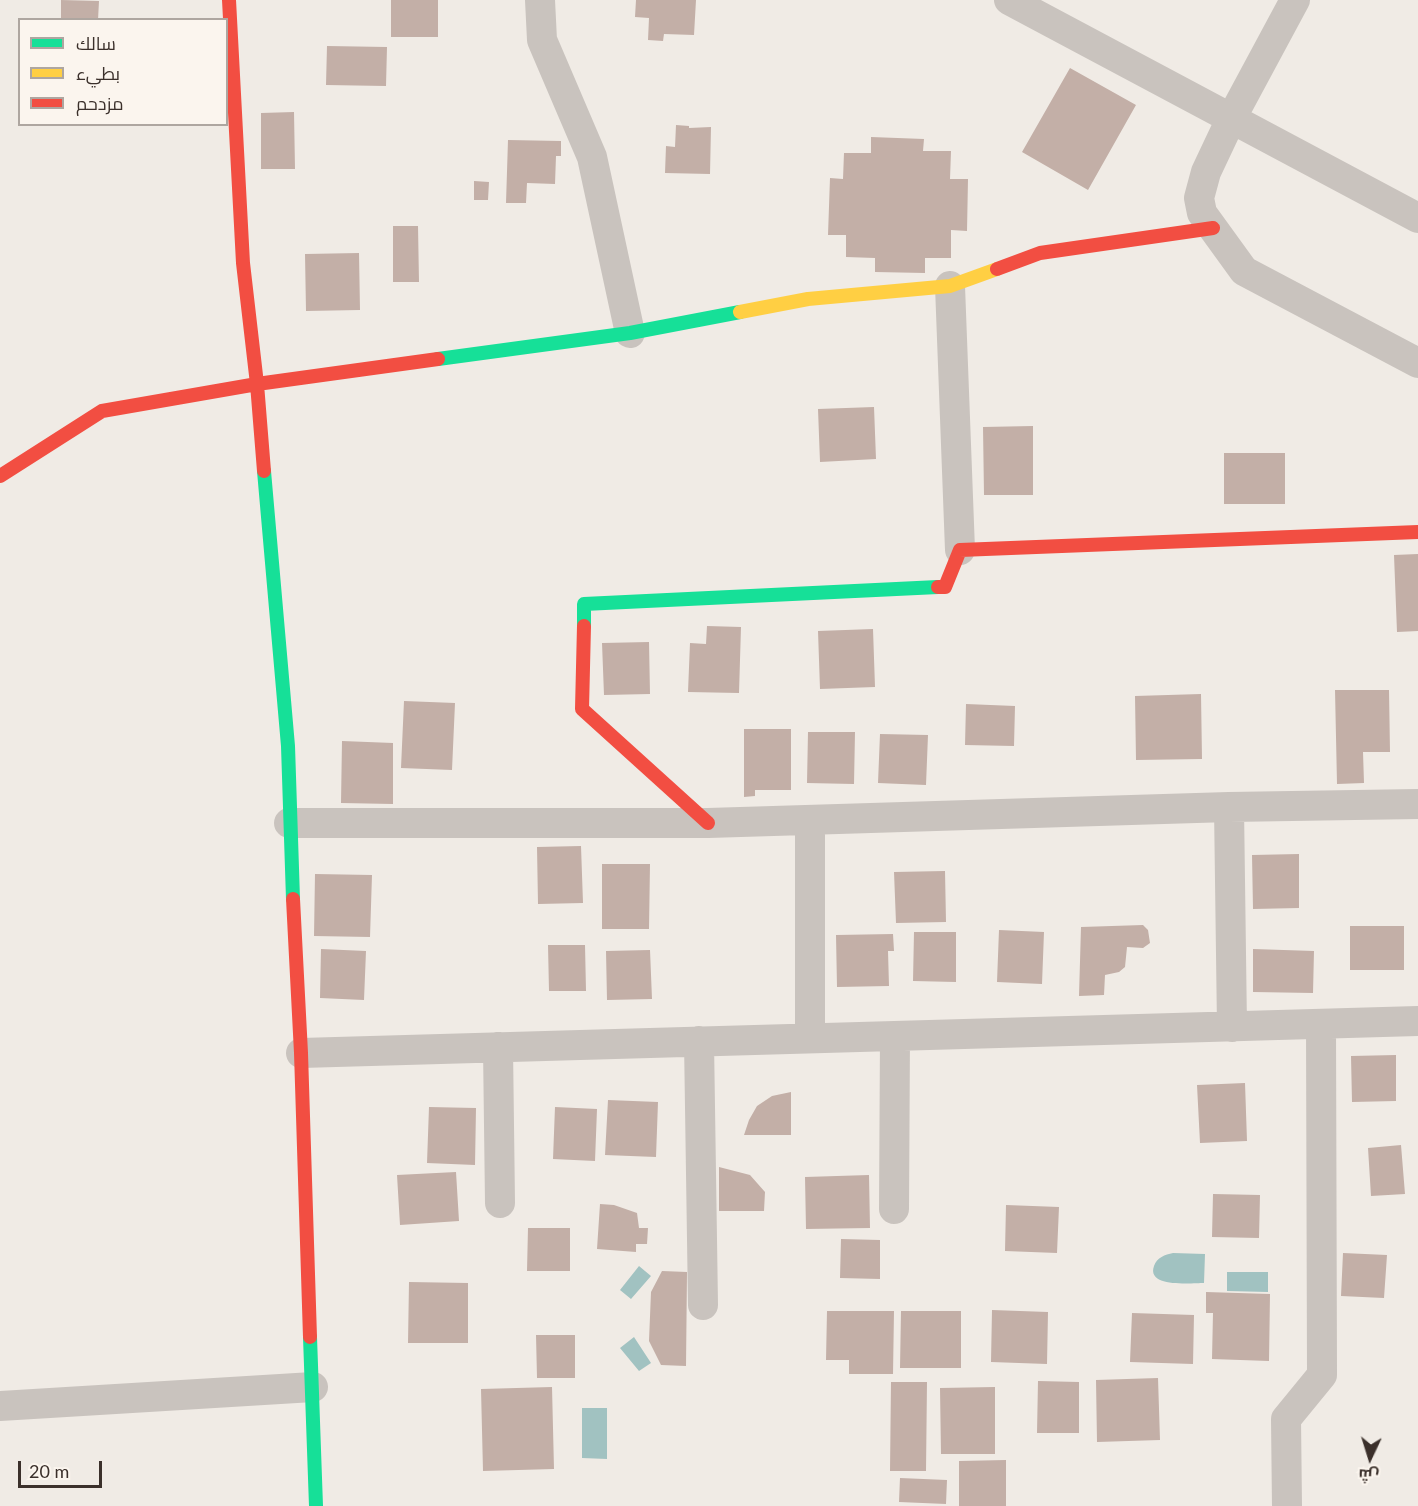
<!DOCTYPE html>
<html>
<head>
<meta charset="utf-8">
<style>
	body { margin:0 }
	#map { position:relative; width:1418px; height:1506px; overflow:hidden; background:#f0ebe5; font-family:Lato,Cairo,sans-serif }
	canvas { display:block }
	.legend { position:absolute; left:18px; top:18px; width:210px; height:108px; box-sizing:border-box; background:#fbf5ee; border:2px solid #aea6a0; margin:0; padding:8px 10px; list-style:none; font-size:18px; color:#3b302b }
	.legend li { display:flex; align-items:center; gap:12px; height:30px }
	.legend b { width:30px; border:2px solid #aea6a0 }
	.north { position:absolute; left:1340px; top:1428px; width:60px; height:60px; -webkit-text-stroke:4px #fbf5ee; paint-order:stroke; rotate:184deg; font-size:16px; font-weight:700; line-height:24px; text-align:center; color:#3b302b }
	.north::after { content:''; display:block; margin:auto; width:21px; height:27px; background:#3b302b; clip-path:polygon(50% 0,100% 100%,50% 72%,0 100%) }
	.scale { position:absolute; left:18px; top:1461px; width:84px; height:27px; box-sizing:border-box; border:3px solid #3b302b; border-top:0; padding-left:8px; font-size:18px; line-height:21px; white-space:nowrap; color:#3b302b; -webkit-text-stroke:4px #fbf5ee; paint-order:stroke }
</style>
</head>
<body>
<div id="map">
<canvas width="1418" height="1506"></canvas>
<ul class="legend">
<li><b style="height:8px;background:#16e098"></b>سالك</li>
<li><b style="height:8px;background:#ffcf43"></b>بطيء</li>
<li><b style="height:8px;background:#f24e42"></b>مزدحم</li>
</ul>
<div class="north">ش</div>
<div class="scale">20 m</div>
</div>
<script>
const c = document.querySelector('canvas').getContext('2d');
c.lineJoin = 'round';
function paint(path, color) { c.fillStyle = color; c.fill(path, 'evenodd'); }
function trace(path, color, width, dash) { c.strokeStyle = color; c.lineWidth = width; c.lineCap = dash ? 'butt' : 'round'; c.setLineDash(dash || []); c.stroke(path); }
paint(new Path2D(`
	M 1173,1253 L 1205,1254 L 1204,1283 C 1192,1283 1146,1288 1154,1266 C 1157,1257 1165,1255 1173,1253 Z
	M 639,1266 L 651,1276 L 631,1299 L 620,1290 Z
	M 1227,1272 L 1268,1272 L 1268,1292 L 1227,1291 Z
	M 634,1337 L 651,1363 L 639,1371 L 620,1348 Z
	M 582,1408 L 607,1408 L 607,1459 L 582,1458 Z`), '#a1c2c1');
paint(new Path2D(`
	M 61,0 L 99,1 L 98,20 L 61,20 Z
	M 391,0 L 438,0 L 438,37 L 391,37 Z
	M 636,0 L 696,0 L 694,35 L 664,34 L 663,41 L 648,40 L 649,18 L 635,17 Z
	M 327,46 L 387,47 L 386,86 L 326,85 Z
	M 1070,68 L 1136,105 L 1088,190 L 1022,152 Z
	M 294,112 L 295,169 L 261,169 L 261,113 Z
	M 676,125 L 689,126 L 689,128 L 711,127 L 710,174 L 665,173 L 666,146 L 675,147 Z
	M 871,137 L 924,139 L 923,151 L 951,151 L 950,179 L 968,179 L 967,231 L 951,230 L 951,258 L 925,258 L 925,273 L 875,272 L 875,258 L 846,257 L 846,235 L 828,235 L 830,178 L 843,179 L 844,153 L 871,153 Z
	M 508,140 L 561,141 L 561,156 L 556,156 L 555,184 L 527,183 L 526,203 L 506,203 Z
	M 474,181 L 489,182 L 488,200 L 474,200 Z
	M 393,226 L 418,226 L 419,282 L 393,282 Z
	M 359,253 L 360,310 L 306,311 L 305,254 Z
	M 874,407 L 876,459 L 820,462 L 818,409 Z
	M 1033,426 L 1033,495 L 984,495 L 983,427 Z
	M 1224,453 L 1285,453 L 1285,504 L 1224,504 Z
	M 1418,554 L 1418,631 L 1397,632 L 1394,555 Z
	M 707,626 L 741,627 L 739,693 L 688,692 L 690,643 L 706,644 Z
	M 873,629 L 875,687 L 820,689 L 818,631 Z
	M 649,642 L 650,694 L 604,695 L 602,643 Z
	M 1335,690 L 1389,690 L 1390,752 L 1363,752 L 1364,783 L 1337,784 Z
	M 1201,694 L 1202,759 L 1136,760 L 1135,696 Z
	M 404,701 L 455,703 L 452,770 L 401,768 Z
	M 966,704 L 1015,706 L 1014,746 L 965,745 Z
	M 744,729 L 791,729 L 791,790 L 755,790 L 755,796 L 744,797 Z
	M 808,732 L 855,732 L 854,784 L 807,783 Z
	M 880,734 L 928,735 L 926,785 L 878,783 Z
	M 342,741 L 393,743 L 393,804 L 341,803 Z
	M 581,846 L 583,903 L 538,904 L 537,847 Z
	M 1299,854 L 1299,908 L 1253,909 L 1252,855 Z
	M 602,864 L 650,864 L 649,929 L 602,929 Z
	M 945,871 L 946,922 L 896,923 L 894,872 Z
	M 315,874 L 372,875 L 370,937 L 314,936 Z
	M 1143,925 L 1148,930 L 1150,943 L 1143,948 L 1127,947 L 1125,967 L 1119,972 L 1105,975 L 1104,995 L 1079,996 L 1081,927 Z
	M 1350,926 L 1404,926 L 1404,970 L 1350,970 Z
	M 999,930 L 1044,932 L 1042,984 L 997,982 Z
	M 914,932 L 956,932 L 956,982 L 913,981 Z
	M 893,934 L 894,951 L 888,951 L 889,986 L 837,987 L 836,935 Z
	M 548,945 L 585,945 L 586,991 L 549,991 Z
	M 321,949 L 366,951 L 364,1000 L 320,998 Z
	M 1253,949 L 1314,951 L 1313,993 L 1253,992 Z
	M 650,950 L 652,999 L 607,1000 L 606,951 Z
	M 1396,1055 L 1396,1101 L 1352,1102 L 1351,1056 Z
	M 1245,1083 L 1247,1141 L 1200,1143 L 1197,1085 Z
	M 791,1092 L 791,1135 L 744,1135 L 749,1120 L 757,1106 L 772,1096 Z
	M 608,1100 L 658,1102 L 656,1157 L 605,1155 Z
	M 429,1107 L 476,1108 L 475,1165 L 427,1163 Z
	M 555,1107 L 597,1109 L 595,1161 L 553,1159 Z
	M 1401,1145 L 1405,1194 L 1371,1196 L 1368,1148 Z
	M 719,1167 L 750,1175 L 765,1192 L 764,1211 L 719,1211 Z
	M 456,1172 L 459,1221 L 400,1225 L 397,1175 Z
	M 869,1175 L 870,1228 L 806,1229 L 805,1177 Z
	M 1213,1194 L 1260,1195 L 1259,1238 L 1212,1237 Z
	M 600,1204 L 614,1205 L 637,1213 L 639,1228 L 648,1228 L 647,1244 L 636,1244 L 636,1252 L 597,1249 Z
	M 1006,1205 L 1059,1207 L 1057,1253 L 1005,1251 Z
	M 528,1228 L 570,1228 L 570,1271 L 527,1271 Z
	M 841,1239 L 880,1240 L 880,1279 L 840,1278 Z
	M 1343,1253 L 1387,1255 L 1384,1298 L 1341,1296 Z
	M 662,1271 L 687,1272 L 686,1366 L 661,1365 L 649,1341 L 651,1292 Z
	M 409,1282 L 468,1283 L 468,1343 L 408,1343 Z
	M 1206,1292 L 1270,1294 L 1269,1361 L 1212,1359 L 1213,1313 L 1206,1313 Z
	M 992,1310 L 1048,1312 L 1047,1364 L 991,1362 Z
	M 827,1311 L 894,1311 L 893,1374 L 849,1374 L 849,1360 L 826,1360 Z
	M 901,1311 L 961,1311 L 961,1368 L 900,1368 Z
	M 1132,1313 L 1194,1315 L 1193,1364 L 1130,1362 Z
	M 536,1335 L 575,1335 L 575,1378 L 537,1378 Z
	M 1158,1378 L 1160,1440 L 1097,1442 L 1096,1380 Z
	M 1038,1381 L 1079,1382 L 1079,1433 L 1037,1433 Z
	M 891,1382 L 927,1382 L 926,1471 L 890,1471 Z
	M 552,1387 L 554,1469 L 483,1471 L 481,1389 Z
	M 995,1387 L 995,1454 L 941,1454 L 940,1388 Z
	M 1006,1460 L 1006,1506 L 959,1506 L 959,1461 Z
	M 900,1478 L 947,1480 L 946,1504 L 899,1502 Z`), '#c3afa7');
trace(new Path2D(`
	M 540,0 L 542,40 L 592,157 L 630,333
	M 1009,0 L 1418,218
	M 1295,0 L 1231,119 L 1206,172 L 1199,198 L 1202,213 L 1244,271 L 1418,363
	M 950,286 L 960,550
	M 1229,807 L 1232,1027
	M 289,823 L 708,823 L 1229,807 L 1418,804
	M 810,1038 L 810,820
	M 699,1041 L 703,1305
	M 498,1047 L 500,1203
	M 301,1053 L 1418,1021
	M 894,1209 L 895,1036
	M 0,1406 L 313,1387
	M 1287,1506 L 1286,1419 L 1322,1375 L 1321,1025`), '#c9c3be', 30);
trace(new Path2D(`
	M 438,359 L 630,333 L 740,312
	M 264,471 L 288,746 L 293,899
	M 584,626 L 584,604 L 938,587
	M 310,1337 L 316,1506`), '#16e098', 14);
trace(new Path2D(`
	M 740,312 L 808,299 L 950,286 L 997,269`), '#ffcf43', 14);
trace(new Path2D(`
	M 229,0 L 243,263 L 257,384 L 264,471
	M 997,269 L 1040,253 L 1213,228
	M 0,476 L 102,411 L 257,384 L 438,359
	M 938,587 L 945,587 L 960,550 L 1418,532
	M 584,626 L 582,709 L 708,823
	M 293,899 L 301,1053 L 310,1337`), '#f24e42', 14);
</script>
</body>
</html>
